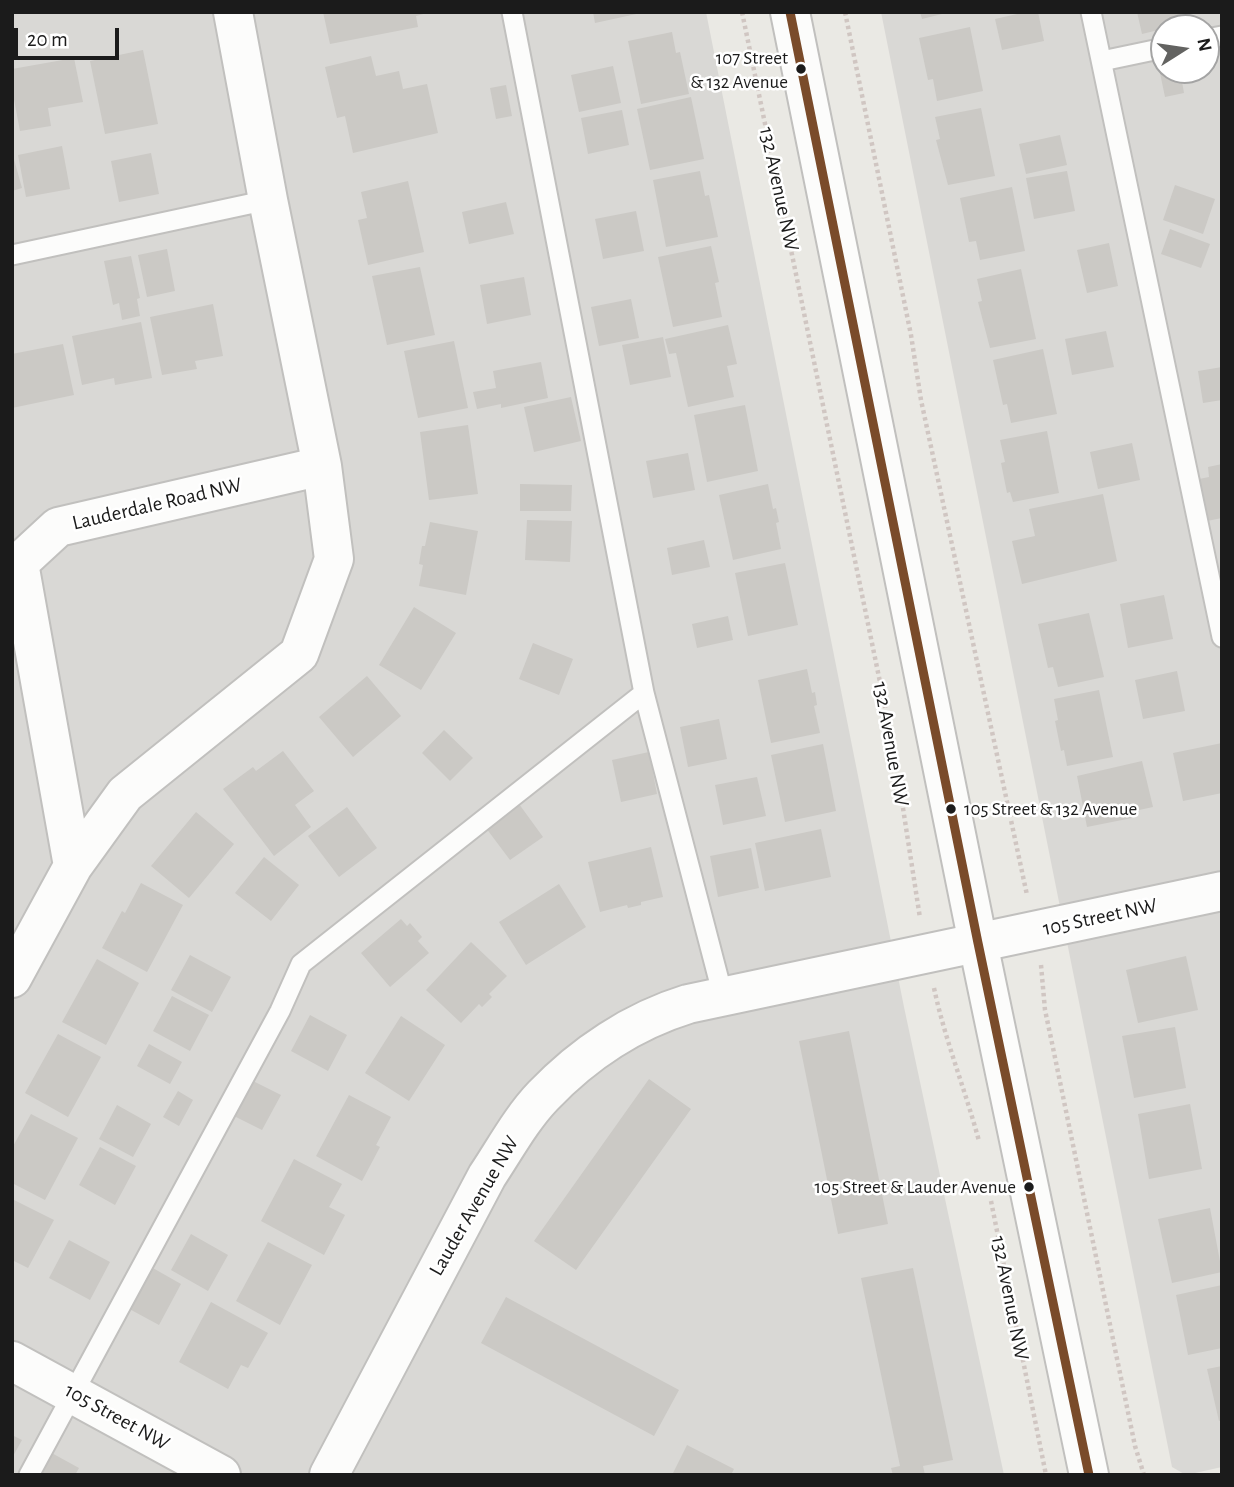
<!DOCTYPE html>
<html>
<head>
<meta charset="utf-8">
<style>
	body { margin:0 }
	#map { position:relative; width:1234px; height:1487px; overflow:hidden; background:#eae9e4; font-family:"Alegreya Sans",sans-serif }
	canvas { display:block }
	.frame { position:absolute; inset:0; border:14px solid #1b1b1b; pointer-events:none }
	.north { position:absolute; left:1150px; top:14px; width:70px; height:70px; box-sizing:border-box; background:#fff; border:2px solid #a4a4a4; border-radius:50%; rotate:78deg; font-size:19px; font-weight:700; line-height:28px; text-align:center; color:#1b1b1b }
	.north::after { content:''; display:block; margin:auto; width:24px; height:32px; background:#636361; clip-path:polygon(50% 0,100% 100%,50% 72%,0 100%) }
	.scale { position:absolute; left:14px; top:28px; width:105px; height:32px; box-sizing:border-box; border:4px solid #1b1b1b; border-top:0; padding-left:9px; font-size:21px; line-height:24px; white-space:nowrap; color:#1b1b1b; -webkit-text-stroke:5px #fff; paint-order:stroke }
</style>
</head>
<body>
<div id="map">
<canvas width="1234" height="1487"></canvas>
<div class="frame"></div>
<div class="north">N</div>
<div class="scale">20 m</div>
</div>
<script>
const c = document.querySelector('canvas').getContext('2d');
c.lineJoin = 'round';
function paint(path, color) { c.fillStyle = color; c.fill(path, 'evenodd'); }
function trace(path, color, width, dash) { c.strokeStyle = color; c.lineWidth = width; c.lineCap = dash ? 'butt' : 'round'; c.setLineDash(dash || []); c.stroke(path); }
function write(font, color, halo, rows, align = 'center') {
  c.font = font + ' "Alegreya Sans",sans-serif'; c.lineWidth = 5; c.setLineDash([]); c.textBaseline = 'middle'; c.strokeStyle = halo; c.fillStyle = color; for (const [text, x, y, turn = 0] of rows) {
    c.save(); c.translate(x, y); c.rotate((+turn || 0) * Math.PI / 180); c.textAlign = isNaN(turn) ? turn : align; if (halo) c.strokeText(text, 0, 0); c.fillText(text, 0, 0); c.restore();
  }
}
paint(new Path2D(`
	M 12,12 L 706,12 L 904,1007 L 1004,1475 L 12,1475 Z
	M 881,12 L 1222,12 L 1222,1467 L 1186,1475 L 1172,1467 ZM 1164,28 L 1206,28 L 1206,70 L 1164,70 Z`), '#d9d8d5');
paint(new Path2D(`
	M 323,12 L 427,12 L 427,13 L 416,16 L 418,27 L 330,44 Z
	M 593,12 L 641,12 L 641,13 L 595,23 Z
	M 920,12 L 946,12 L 946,13 L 922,19 Z
	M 1026,12 L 1038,12 L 1044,41 L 1002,50 L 995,19 Z
	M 1137,12 L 1181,12 L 1183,24 L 1142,34 Z
	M 970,27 L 983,91 L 937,101 L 933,79 L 928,80 L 919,38 Z
	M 672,32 L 676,53 L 680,52 L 689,94 L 641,104 L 628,41 Z
	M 143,50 L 158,124 L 105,134 L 90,61 Z
	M 371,56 L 376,76 L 399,71 L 403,89 L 427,84 L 438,133 L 353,153 L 345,116 L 337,118 L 325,67 Z
	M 74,58 L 83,102 L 48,108 L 51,126 L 20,131 L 12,89 L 12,69 Z
	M 613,66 L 621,103 L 579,112 L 571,75 Z
	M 1180,70 L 1184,93 L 1165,97 L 1160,73 Z
	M 506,85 L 512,116 L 496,119 L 490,88 Z
	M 691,97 L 704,159 L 650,170 L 637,109 Z
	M 981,108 L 995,176 L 948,185 L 936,140 L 940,139 L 935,117 Z
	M 622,110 L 629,145 L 588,154 L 581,118 Z
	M 1060,135 L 1067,165 L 1026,174 L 1019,144 Z
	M 62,146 L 70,189 L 26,197 L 18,155 Z
	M 12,152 L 22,188 L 12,191 Z
	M 151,153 L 159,194 L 119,202 L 111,161 Z
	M 700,171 L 705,196 L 709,195 L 718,237 L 666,247 L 653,180 Z
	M 1067,171 L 1075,211 L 1034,219 L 1026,178 Z
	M 408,181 L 424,252 L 368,265 L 358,220 L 367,218 L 361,192 Z
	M 1175,185 L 1215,199 L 1203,234 L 1163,220 Z
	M 1012,187 L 1025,251 L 980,260 L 976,241 L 969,242 L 960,198 Z
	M 506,202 L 514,234 L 469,244 L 462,212 Z
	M 636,211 L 644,251 L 603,259 L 595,219 Z
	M 1170,229 L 1210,244 L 1201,268 L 1161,254 Z
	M 1109,243 L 1118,286 L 1087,293 L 1077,250 Z
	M 711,246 L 719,282 L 715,283 L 722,317 L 673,327 L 658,257 Z
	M 167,249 L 175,291 L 147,297 L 138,255 Z
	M 131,256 L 140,298 L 137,299 L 140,316 L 122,320 L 119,303 L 113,305 L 104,261 Z
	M 420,267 L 435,335 L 387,345 L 372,276 Z
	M 1021,269 L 1036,339 L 990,348 L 978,302 L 982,301 L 977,279 Z
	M 524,277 L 531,315 L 487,324 L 480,285 Z
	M 631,299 L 639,338 L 599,346 L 591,307 Z
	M 213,304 L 223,356 L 195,361 L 197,369 L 162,375 L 150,317 Z
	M 141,322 L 152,378 L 115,385 L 114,378 L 82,385 L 72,336 Z
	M 728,325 L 737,364 L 727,366 L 734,397 L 688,407 L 676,353 L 669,354 L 665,339 Z
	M 1106,331 L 1114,367 L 1072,375 L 1065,339 Z
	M 663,337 L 671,377 L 630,385 L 622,345 Z
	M 454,341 L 468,408 L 418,418 L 404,351 Z
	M 63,344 L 74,395 L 12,408 L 12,354 Z
	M 1043,349 L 1057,414 L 1011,423 L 1007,404 L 1003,405 L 993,360 Z
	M 541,362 L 548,398 L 501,408 L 501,404 L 477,409 L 473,392 L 496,388 L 493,371 Z
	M 1222,367 L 1222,400 L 1203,403 L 1198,371 Z
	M 571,397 L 581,441 L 534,452 L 524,407 Z
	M 745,405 L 758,471 L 707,482 L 694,415 Z
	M 468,425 L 478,494 L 429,500 L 420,432 Z
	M 1047,431 L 1059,493 L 1013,502 L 1010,492 L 1007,493 L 1001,463 L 1005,462 L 1000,440 Z
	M 1132,443 L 1140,480 L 1098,489 L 1090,452 Z
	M 688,453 L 695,490 L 653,498 L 646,461 Z
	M 1222,464 L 1222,518 L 1207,521 L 1199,479 L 1209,477 L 1208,467 Z
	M 520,484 L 572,485 L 571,511 L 520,511 Z
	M 768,484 L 773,509 L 776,508 L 779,522 L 776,523 L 781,549 L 733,560 L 719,495 Z
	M 1103,494 L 1117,561 L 1022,584 L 1012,541 L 1035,536 L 1029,509 Z
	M 527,520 L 572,521 L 570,562 L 525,560 Z
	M 430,522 L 478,531 L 466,595 L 419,586 L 423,565 L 419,564 L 422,546 L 425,546 Z
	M 704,540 L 710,567 L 672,575 L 667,548 Z
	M 785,563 L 798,625 L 748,636 L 735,573 Z
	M 1164,595 L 1173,639 L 1128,648 L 1120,604 Z
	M 414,607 L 456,633 L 421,690 L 379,665 Z
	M 1089,613 L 1104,677 L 1058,687 L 1053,667 L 1048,668 L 1038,624 Z
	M 728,616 L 733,640 L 697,648 L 692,624 Z
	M 533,643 L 573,659 L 559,695 L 519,679 Z
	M 807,669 L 812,693 L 815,692 L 817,705 L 814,706 L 820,733 L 771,743 L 758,680 Z
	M 1177,671 L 1185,711 L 1143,719 L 1135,680 Z
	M 367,676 L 401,716 L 353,757 L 319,717 Z
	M 1099,690 L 1113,757 L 1067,766 L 1064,750 L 1061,751 L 1055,721 L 1058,720 L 1054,699 Z
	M 719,719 L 727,759 L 688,767 L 680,727 Z
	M 444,730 L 473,758 L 450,781 L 422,753 Z
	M 1222,743 L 1222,793 L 1183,801 L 1173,753 Z
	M 823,744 L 836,811 L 785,822 L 771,755 Z
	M 283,751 L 314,791 L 295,805 L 311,827 L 274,856 L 223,789 L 253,767 L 256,771 Z
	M 649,752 L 657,794 L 621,802 L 612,760 Z
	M 1142,761 L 1153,807 L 1130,812 L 1132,818 L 1087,827 L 1077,776 Z
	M 757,777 L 766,816 L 723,825 L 715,785 Z
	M 519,804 L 543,837 L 510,860 L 486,828 Z
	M 347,807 L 377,848 L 339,877 L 308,836 Z
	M 196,812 L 234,844 L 189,898 L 151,866 Z
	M 821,829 L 831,877 L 765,891 L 755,843 Z
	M 651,847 L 663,897 L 641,902 L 641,905 L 628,908 L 627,905 L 600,912 L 588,862 Z
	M 751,848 L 759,888 L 718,897 L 710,856 Z
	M 264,857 L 299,885 L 271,921 L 235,893 Z
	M 141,883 L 183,905 L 147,972 L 102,948 L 122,911 L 125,913 Z
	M 559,884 L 586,927 L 526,965 L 499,922 Z
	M 401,919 L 407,926 L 410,923 L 422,937 L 418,941 L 429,953 L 390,987 L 361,953 Z
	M 471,942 L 507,976 L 489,994 L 492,997 L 482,1007 L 479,1004 L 461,1023 L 426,990 Z
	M 190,955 L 231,977 L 212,1012 L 171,990 Z
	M 1186,956 L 1198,1010 L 1138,1023 L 1126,970 Z
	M 97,959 L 139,983 L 106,1045 L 62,1022 Z
	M 172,996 L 209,1015 L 190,1051 L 153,1031 Z
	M 310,1015 L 347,1035 L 328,1071 L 291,1051 Z
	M 401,1016 L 445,1045 L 409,1101 L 365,1073 Z
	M 1175,1027 L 1186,1088 L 1134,1098 L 1122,1036 Z
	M 849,1031 L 888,1224 L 838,1234 L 799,1041 Z
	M 58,1034 L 101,1057 L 68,1117 L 25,1093 Z
	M 149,1044 L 182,1062 L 170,1084 L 137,1066 Z
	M 247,1078 L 281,1095 L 262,1130 L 228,1113 Z
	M 649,1079 L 691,1109 L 576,1270 L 534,1241 Z
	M 178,1091 L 193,1100 L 179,1126 L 163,1117 Z
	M 349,1095 L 391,1117 L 376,1145 L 380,1147 L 362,1181 L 316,1156 Z
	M 1190,1104 L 1202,1169 L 1149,1179 L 1138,1114 Z
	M 117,1105 L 151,1124 L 133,1157 L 99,1139 Z
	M 31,1114 L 78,1138 L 45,1200 L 12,1183 L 12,1148 Z
	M 100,1147 L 136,1166 L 115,1205 L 79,1185 Z
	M 294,1159 L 342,1184 L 329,1207 L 345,1215 L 324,1255 L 261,1221 Z
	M 12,1199 L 54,1220 L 28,1268 L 12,1260 Z
	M 1210,1208 L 1222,1272 L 1172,1283 L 1158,1219 Z
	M 191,1234 L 228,1255 L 208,1291 L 171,1270 Z
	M 69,1240 L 110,1262 L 90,1300 L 49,1278 Z
	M 268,1242 L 312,1265 L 280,1325 L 236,1301 Z
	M 144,1263 L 181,1284 L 159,1325 L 122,1305 Z
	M 913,1268 L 953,1460 L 923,1466 L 925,1475 L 893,1475 L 891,1468 L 900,1466 L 861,1278 Z
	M 1222,1285 L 1222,1348 L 1188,1355 L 1176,1295 Z
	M 506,1297 L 679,1390 L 654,1436 L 481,1343 Z
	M 211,1302 L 268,1333 L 248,1368 L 241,1365 L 228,1389 L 179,1362 Z
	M 1222,1366 L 1222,1420 L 1219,1421 L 1207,1369 Z
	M 12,1435 L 22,1440 L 12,1458 Z
	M 687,1445 L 734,1469 L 731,1475 L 672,1475 Z
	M 48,1451 L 79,1468 L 75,1475 L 37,1475 Z`), '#cbc9c5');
const service = new Path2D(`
	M 512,12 L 644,693 L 723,996
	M 1091,12 L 1222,637
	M 1206,39 L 1222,36
	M 1102,61 L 1164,48
	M 12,255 L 268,200
	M 29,1475 L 280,1011 L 301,964 L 644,693`);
const minor = new Path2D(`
	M 73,866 L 19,563 L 58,527 L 322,466
	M 12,978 L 73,866 L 125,794 L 299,654 L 334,559 L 322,466 L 268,200 L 233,12
	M 12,1361 L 221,1475
	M 329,1475 L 487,1176 C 505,1149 521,1119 543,1096 C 583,1054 633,1021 688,1004 L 1222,891`);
const tertiary = new Path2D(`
	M 790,12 L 978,943 L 1089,1475`);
trace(service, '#c1c0be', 23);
trace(minor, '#c1c0be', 42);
trace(tertiary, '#c1c0be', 42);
trace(new Path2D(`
	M 742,12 L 894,750 L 920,918
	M 845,12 L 911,335 L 921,400 L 1027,895
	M 1041,965 L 1045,1010 L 1052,1043 L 1135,1446 L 1144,1475
	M 934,988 C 945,1040 965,1089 979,1141
	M 991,1201 L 1046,1475`), '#d0c6c2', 4.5, [3.5, 3.5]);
trace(service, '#fcfcfb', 19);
trace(minor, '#fcfcfb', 38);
trace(tertiary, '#fcfcfb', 38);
trace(new Path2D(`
	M 790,12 L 978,943 L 1089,1475`), '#7a4b2a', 9);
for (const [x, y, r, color] of [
	[801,69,6,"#1b1b1b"],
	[951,809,6,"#1b1b1b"],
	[1029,1187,6,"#1b1b1b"]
]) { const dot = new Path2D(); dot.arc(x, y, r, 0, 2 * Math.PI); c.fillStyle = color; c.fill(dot); trace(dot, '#fff', 2.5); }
write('19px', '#1b1b1b', '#fff', [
	["107 Street",788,58],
	["& 132 Avenue",788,82],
	["105 Street & 132 Avenue",964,809,"left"],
	["105 Street & Lauder Avenue",1016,1187]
], 'right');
write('21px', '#1b1b1b', '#fff', [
	["132 Avenue NW",779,189,78],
	["Lauderdale Road NW",157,504,-13],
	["132 Avenue NW",891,744,80],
	["105 Street NW",1100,917,-12],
	["Lauder Avenue NW",474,1206,-60],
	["132 Avenue NW",1010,1298,79],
	["105 Street NW",117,1417,29]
]);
</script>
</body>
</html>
